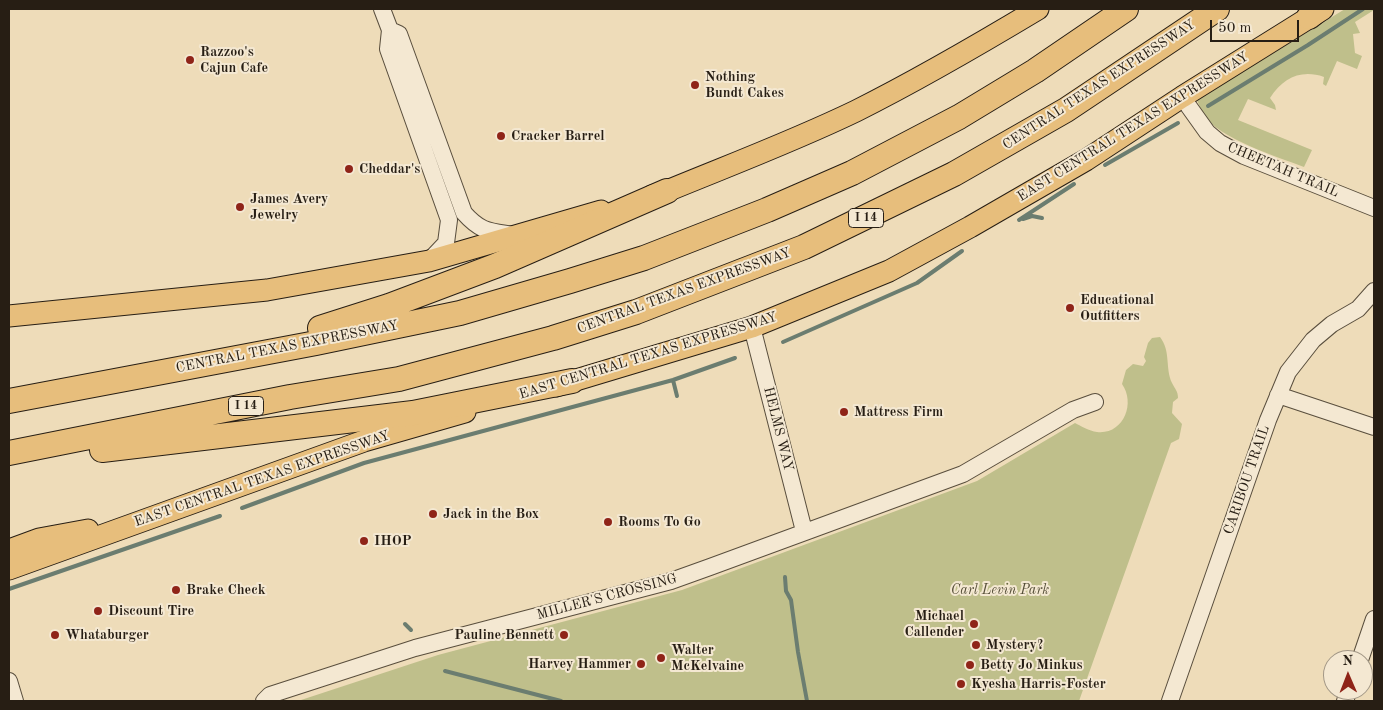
<!DOCTYPE html>
<html>
<head>
<meta charset="utf-8">
<style>
	body { margin:0 }
	#map { position:relative; width:1383px; height:710px; overflow:hidden; background:#eedcb9; font-family:"Old Standard TT",serif }
	canvas { display:block }
	.frame { position:absolute; inset:0; border:10px solid #271e14; pointer-events:none }
	.north { position:absolute; left:1323px; top:650px; width:50px; height:50px; box-sizing:border-box; background:#f4e8d2; border:1px solid #a29786; border-radius:50%; rotate:359deg; font-size:14px; font-weight:700; line-height:20px; text-align:center; color:#271e14 }
	.north::after { content:''; display:block; margin:auto; width:18px; height:22px; background:#8f2418; clip-path:polygon(50% 0,100% 100%,50% 72%,0 100%) }
	.scale { position:absolute; left:1210px; top:20px; width:89px; height:22px; box-sizing:border-box; border:2px solid #271e14; border-top:0; padding-left:6px; font-size:15px; line-height:18px; white-space:nowrap; color:#271e14; -webkit-text-stroke:4px #f4e8d2; paint-order:stroke }
</style>
</head>
<body>
<div id="map">
<canvas width="1383" height="710"></canvas>
<div class="frame"></div>
<div class="north">N</div>
<div class="scale">50 m</div>
</div>
<script>
const c = document.querySelector('canvas').getContext('2d');
c.lineJoin = 'round';
function paint(path, color) { c.fillStyle = color; c.fill(path, 'evenodd'); }
function trace(path, color, width, dash) { c.strokeStyle = color; c.lineWidth = width; c.lineCap = dash ? 'butt' : 'round'; c.setLineDash(dash || []); c.stroke(path); }
function write(font, color, halo, rows, align = 'center') {
  c.font = font + ' "Old Standard TT",serif'; c.lineWidth = 4; c.setLineDash([]); c.textBaseline = 'middle'; c.strokeStyle = halo; c.fillStyle = color; for (const [text, x, y, turn = 0] of rows) {
    c.save(); c.translate(x, y); c.rotate((+turn || 0) * Math.PI / 180); c.textAlign = isNaN(turn) ? turn : align; if (halo) c.strokeText(text, 0, 0); c.fillText(text, 0, 0); c.restore();
  }
}
paint(new Path2D(`
	M 1345,9 L 1374,9 L 1374,10 L 1355,22 L 1360,33 L 1353,34 L 1355,53 L 1362,56 L 1357,69 L 1337,61 L 1326,86 L 1323,84 L 1324,77 C 1301,69 1283,78 1270,98 L 1275,105 L 1276,110 L 1248,99 L 1238,120 L 1312,150 L 1304,167 C 1278,157 1218,138 1204,115 C 1201,110 1199,105 1197,100 Z
	M 1160,337 C 1171,351 1165,368 1172,383 C 1175,389 1178,391 1178,398 L 1173,402 L 1172,413 L 1182,424 L 1179,439 L 1171,443 L 1079,701 L 298,701 L 438,655 L 682,590 L 977,481 L 1075,423 C 1081,426 1089,431 1097,432 C 1123,435 1136,404 1122,384 L 1126,370 L 1133,364 L 1143,366 L 1146,361 L 1144,357 L 1148,343 L 1152,338 Z`), '#bfbf8b');
trace(new Path2D(`
	M 1208,106 L 1308,45 L 1363,9
	M 1105,165 L 1178,123
	M 1023,219 L 1032,216 L 1042,218
	M 1019,220 L 1074,184
	M 783,342 L 917,283 L 962,251
	M 673,380 L 677,396
	M 242,508 L 364,463 L 673,380 L 735,358
	M 785,577 L 786,591 L 791,600 L 798,652 L 807,701
	M 9,589 L 220,516
	M 405,624 L 411,630
	M 445,671 L 561,701`), '#6b7d70', 4);
const minor = new Path2D(`
	M 382,9 L 390,30 L 388,49 L 449,220 L 446,243 L 429,261
	M 390,30 L 399,34 L 464,213 C 481,232 489,231 513,235
	M 1182,97 L 1207,132 L 1220,143 L 1244,156 L 1374,208
	M 752,327 L 804,531
	M 1278,395 L 1374,427
	M 1360,660 L 1374,619
	M 9,681 L 15,701
	M 264,701 L 270,695 L 415,648 L 671,581 L 710,567 L 963,474 L 1073,410 L 1095,402
	M 1170,701 L 1268,420 L 1288,372 L 1313,340 L 1332,324 L 1358,309 L 1374,291
	M 1345,701 L 1349,690`);
const major = new Path2D(`
	M 652,196 L 667,191 C 730,165 794,141 856,111 C 918,80 978,45 1038,9
	M 9,316 L 267,290 L 429,261 L 601,211
	M 556,386 L 752,327 L 889,271 L 970,227 L 1086,160 L 1182,97 L 1323,9
	M 9,550 L 39,539 L 88,530
	M 9,569 L 364,441 L 465,412`);
const highway = new Path2D(`
	M 1309,17 L 1319,9
	M 320,328 L 389,306 L 495,266 L 667,191
	M 9,401 L 316,343 L 460,313 L 570,281 L 644,258 L 767,210 L 852,173 L 959,117 L 1035,71 L 1126,9
	M 102,450 L 413,413 L 572,381
	M 9,453 L 290,397 L 399,379 L 553,338 L 636,312 L 804,247 L 954,174 L 1066,110 L 1217,9`);
trace(minor, '#594e3d', 18);
trace(major, '#271e14', 23);
trace(highway, '#271e14', 26);
trace(minor, '#f4e8d2', 16);
trace(major, '#e7be7c', 21);
trace(highway, '#e7be7c', 24);
for (const [x, y, r, color] of [
	[190,60,5,"#8f2418"],
	[695,85,5,"#8f2418"],
	[501,136,5,"#8f2418"],
	[349,169,5,"#8f2418"],
	[240,207,5,"#8f2418"],
	[1070,308,5,"#8f2418"],
	[844,412,5,"#8f2418"],
	[433,514,5,"#8f2418"],
	[608,522,5,"#8f2418"],
	[364,541,5,"#8f2418"],
	[176,590,5,"#8f2418"],
	[98,611,5,"#8f2418"],
	[974,624,5,"#8f2418"],
	[55,635,5,"#8f2418"],
	[564,635,5,"#8f2418"],
	[976,645,5,"#8f2418"],
	[661,658,5,"#8f2418"],
	[641,664,5,"#8f2418"],
	[970,665,5,"#8f2418"],
	[961,684,5,"#8f2418"]
]) { const dot = new Path2D(); dot.arc(x, y, r, 0, 2 * Math.PI); c.fillStyle = color; c.fill(dot); trace(dot, '#f4e8d2', 2); }
for (const [x, y, w] of [
	[866,218,35],
	[246,406,35]
]) { const box = new Path2D(); box.roundRect(x - w / 2, y - 9.5, w, 19, 4); c.fillStyle = '#f4e8d2'; c.fill(box); trace(box, '#271e14', 1); }
write('bold 12px', '#271e14', null, [
	["I 14",866,218],
	["I 14",246,406]
]);
write('bold 14px', '#271e14', '#f4e8d2', [
	["Razzoo's",200,52],
	["Cajun Cafe",200,68],
	["Nothing",705,77],
	["Bundt Cakes",705,93],
	["Cracker Barrel",511,136],
	["Cheddar's",359,169],
	["James Avery",250,199],
	["Jewelry",250,215],
	["Educational",1080,300],
	["Outfitters",1080,316],
	["Mattress Firm",854,412],
	["Jack in the Box",443,514],
	["Rooms To Go",618,522],
	["IHOP",374,541],
	["Brake Check",186,590],
	["Discount Tire",108,611],
	["Michael",964,616,"right"],
	["Callender",964,632,"right"],
	["Whataburger",65,635],
	["Pauline Bennett",554,635,"right"],
	["Mystery?",986,645],
	["Walter",671,650],
	["McKelvaine",671,666],
	["Harvey Hammer",631,664,"right"],
	["Betty Jo Minkus",980,665],
	["Kyesha Harris-Foster",971,684]
], 'left');
write('14px', '#271e14', '#f4e8d2', [
	["CENTRAL TEXAS EXPRESSWAY",1099,85,-33],
	["EAST CENTRAL TEXAS EXPRESSWAY",1133,127,-32],
	["CHEETAH TRAIL",1283,170,23],
	["CENTRAL TEXAS EXPRESSWAY",684,291,-20],
	["CENTRAL TEXAS EXPRESSWAY",287,347,-11],
	["EAST CENTRAL TEXAS EXPRESSWAY",648,356,-17],
	["HELMS WAY",778,429,76],
	["EAST CENTRAL TEXAS EXPRESSWAY",262,479,-19],
	["CARIBOU TRAIL",1247,480,-71],
	["MILLER'S CROSSING",607,597,-15]
]);
write('italic 14px', '#554e38', '#f4e8d2', [
	["Carl Levin Park",1000,590]
]);
</script>
</body>
</html>
